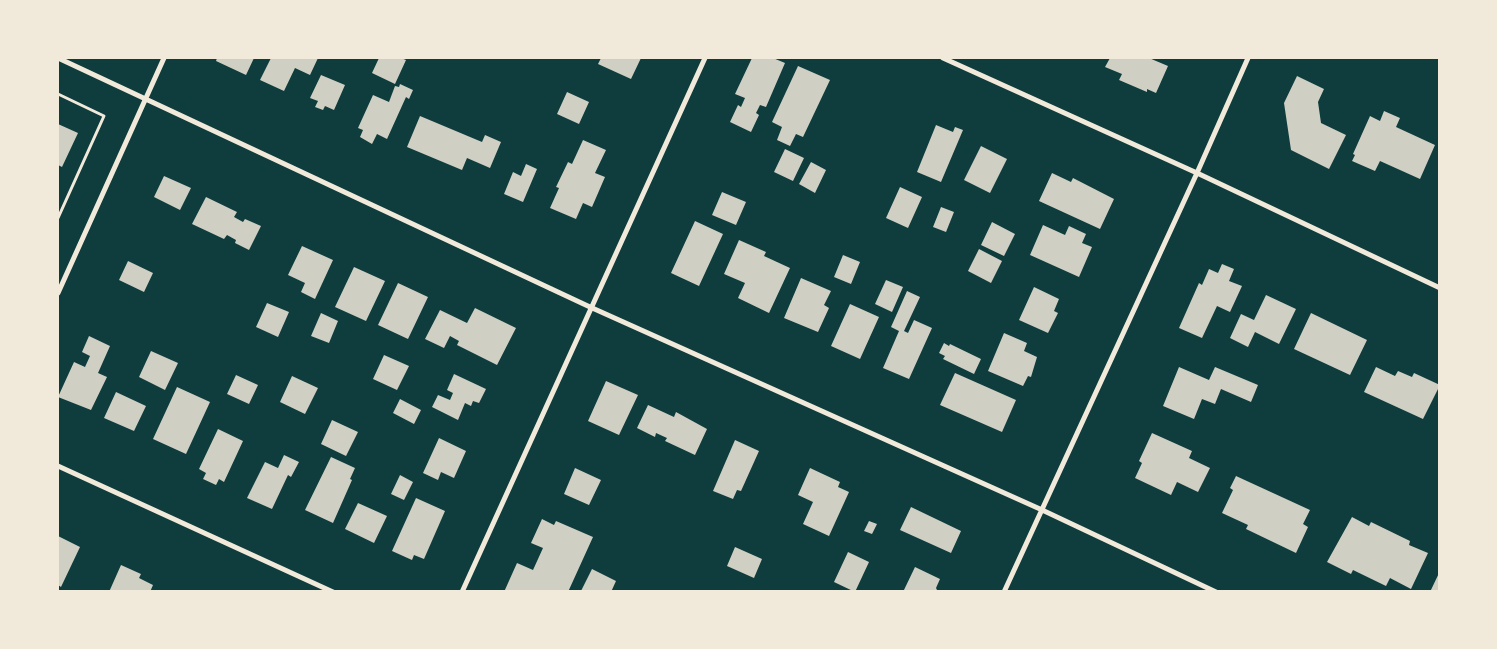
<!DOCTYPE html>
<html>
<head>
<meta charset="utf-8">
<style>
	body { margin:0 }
	#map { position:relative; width:1497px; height:649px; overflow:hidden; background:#0f3d3e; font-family:"Alegreya Sans",sans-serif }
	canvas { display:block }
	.frame { position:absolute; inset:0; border:59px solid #f1e9da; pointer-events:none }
</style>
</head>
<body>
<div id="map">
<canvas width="1497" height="649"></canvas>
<div class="frame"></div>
</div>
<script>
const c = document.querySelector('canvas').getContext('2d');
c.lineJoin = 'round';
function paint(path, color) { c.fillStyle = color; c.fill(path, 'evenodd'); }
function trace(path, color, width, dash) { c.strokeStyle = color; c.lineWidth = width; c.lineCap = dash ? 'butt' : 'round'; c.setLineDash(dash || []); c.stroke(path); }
paint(new Path2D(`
	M 217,58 L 254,58 L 246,75 L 216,61 Z
	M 271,58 L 318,58 L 310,75 L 295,68 L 284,91 L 260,80 Z
	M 379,58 L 401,58 L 406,60 L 395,84 L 372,73 Z
	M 601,58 L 641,58 L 631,79 L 598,64 Z
	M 752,58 L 773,58 L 785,63 L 766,107 L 760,105 L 756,113 L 759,115 L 751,132 L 730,122 L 738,105 L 741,107 L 745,98 L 735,94 Z
	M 1110,58 L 1149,58 L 1168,66 L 1156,93 L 1147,89 L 1147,92 L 1119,80 L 1122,74 L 1105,67 Z
	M 798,66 L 830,80 L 803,137 L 796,134 L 790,146 L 777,140 L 782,127 L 772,122 Z
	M 321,75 L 345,85 L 334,110 L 325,106 L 323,110 L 315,107 L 318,101 L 310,98 Z
	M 1297,76 L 1324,89 L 1318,102 L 1321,123 L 1346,135 L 1329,169 L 1291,150 L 1284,103 Z
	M 400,84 L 413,90 L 409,99 L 406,97 L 387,139 L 377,134 L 372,144 L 360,137 L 363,130 L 358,128 L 373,95 L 389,102 L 395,86 L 399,87 Z
	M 567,92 L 589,102 L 579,124 L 557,114 Z
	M 1384,111 L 1400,118 L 1396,127 L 1435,145 L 1420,179 L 1380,161 L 1375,171 L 1352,161 L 1355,155 L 1353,154 L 1370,116 L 1380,121 Z
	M 420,116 L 482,142 L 485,135 L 501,142 L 490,168 L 467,158 L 462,170 L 407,147 Z
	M 58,124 L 78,133 L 62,167 L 58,165 Z
	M 936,125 L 953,132 L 955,127 L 963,130 L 941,182 L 917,172 Z
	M 583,140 L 606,150 L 595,173 L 605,177 L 592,207 L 583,203 L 576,219 L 550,208 L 559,188 L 556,187 L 568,162 L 572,164 Z
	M 981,146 L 1007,159 L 990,193 L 964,180 Z
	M 785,149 L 804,158 L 793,181 L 774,172 Z
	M 811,162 L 826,170 L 815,193 L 799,184 Z
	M 526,164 L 537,169 L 523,202 L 504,194 L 513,172 L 521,176 Z
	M 1052,173 L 1071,182 L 1073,178 L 1114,199 L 1100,229 L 1039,201 Z
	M 164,176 L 191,188 L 180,210 L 154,197 Z
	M 900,187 L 922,197 L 908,228 L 886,218 Z
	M 722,192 L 746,202 L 736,225 L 712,215 Z
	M 206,197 L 237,212 L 234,217 L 243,222 L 245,219 L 261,226 L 249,250 L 235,243 L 236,240 L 227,235 L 224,239 L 192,224 Z
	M 941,207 L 954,212 L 946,232 L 933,227 Z
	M 695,221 L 723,234 L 699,286 L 671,273 Z
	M 992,222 L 1015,234 L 1004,256 L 981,245 Z
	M 1043,225 L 1065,235 L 1069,226 L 1086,234 L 1082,243 L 1092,247 L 1079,277 L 1030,255 Z
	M 739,240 L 766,252 L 764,256 L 790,268 L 769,313 L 738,298 L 745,283 L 724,274 Z
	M 302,246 L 333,260 L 315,299 L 301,292 L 305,283 L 288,275 Z
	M 979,249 L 1002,261 L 991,283 L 968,271 Z
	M 843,255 L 860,262 L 851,284 L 834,277 Z
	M 128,261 L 153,273 L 144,292 L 119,280 Z
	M 1222,264 L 1234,269 L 1229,281 L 1242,286 L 1230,312 L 1217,306 L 1202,338 L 1179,328 L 1199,283 L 1202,285 L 1209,269 L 1218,273 Z
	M 354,267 L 385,281 L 366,321 L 335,307 Z
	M 801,278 L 831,291 L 824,305 L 829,308 L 818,332 L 784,318 Z
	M 886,280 L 903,287 L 892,312 L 875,304 Z
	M 398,283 L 428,297 L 408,339 L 378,325 Z
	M 1034,287 L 1059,299 L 1054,311 L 1058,313 L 1048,333 L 1019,320 Z
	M 907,291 L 920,297 L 904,331 L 908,333 L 914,320 L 932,328 L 909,379 L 883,368 L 899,331 L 891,327 Z
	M 1266,295 L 1296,309 L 1279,344 L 1255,332 L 1248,347 L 1230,338 L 1241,314 L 1254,320 Z
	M 267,303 L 289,312 L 278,337 L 256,327 Z
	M 850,304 L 879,317 L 860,359 L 831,346 Z
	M 475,308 L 516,328 L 497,365 L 457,345 L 459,341 L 450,336 L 444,348 L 425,339 L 440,310 L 467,323 Z
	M 321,313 L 338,321 L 329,343 L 311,336 Z
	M 1311,313 L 1367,340 L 1350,375 L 1294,349 Z
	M 1004,333 L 1027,343 L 1024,351 L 1037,357 L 1031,377 L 1028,376 L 1023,386 L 988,371 Z
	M 89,336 L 110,346 L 98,373 L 107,377 L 91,410 L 58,397 L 74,362 L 85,367 L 90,356 L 82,352 Z
	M 944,343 L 949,346 L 950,344 L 981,359 L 974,374 L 943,359 L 945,356 L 939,353 Z
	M 151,351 L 178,363 L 165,390 L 139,377 Z
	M 384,355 L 409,366 L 397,390 L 373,379 Z
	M 1179,367 L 1209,380 L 1215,367 L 1258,385 L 1251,402 L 1221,389 L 1215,404 L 1202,399 L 1194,419 L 1163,406 Z
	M 1376,367 L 1395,376 L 1398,371 L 1412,377 L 1414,373 L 1440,385 L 1423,419 L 1364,392 Z
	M 955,373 L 1016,400 L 1002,432 L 940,405 Z
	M 454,374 L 486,389 L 479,403 L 473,401 L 471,406 L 465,403 L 458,420 L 432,407 L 438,395 L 450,400 L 453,393 L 447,390 Z
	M 236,375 L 258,385 L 249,404 L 227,394 Z
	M 292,376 L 318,388 L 305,414 L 280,402 Z
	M 606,381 L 638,395 L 619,435 L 588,421 Z
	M 177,387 L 210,402 L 186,454 L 153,439 Z
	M 116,392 L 146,406 L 134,431 L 104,418 Z
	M 400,399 L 421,410 L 414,424 L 393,413 Z
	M 648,405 L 674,417 L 676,412 L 707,429 L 695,455 L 665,441 L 667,438 L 656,433 L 655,437 L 637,428 Z
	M 332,420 L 358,432 L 346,456 L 321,444 Z
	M 218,429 L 243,441 L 224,482 L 219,479 L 216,485 L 203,479 L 206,473 L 199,469 Z
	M 1152,433 L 1192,451 L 1189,458 L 1210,468 L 1198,492 L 1177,482 L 1171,495 L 1135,478 L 1142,463 L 1139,461 Z
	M 439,438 L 466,451 L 454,478 L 441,472 L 438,480 L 423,473 Z
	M 735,440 L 759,451 L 741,491 L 737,490 L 733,499 L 713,491 Z
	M 284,455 L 299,462 L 291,477 L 288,475 L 272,509 L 247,498 L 265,462 L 278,468 Z
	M 331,457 L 355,468 L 350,479 L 352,480 L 333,523 L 305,510 Z
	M 575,468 L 601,480 L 589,505 L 564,494 Z
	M 810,468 L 840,482 L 838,487 L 849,492 L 829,536 L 803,524 L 813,502 L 798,495 Z
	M 400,475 L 413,482 L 404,500 L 391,494 Z
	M 1236,476 L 1310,510 L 1303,524 L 1308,527 L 1296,553 L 1246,529 L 1248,525 L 1222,513 L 1233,490 L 1230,488 Z
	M 416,498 L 445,511 L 424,559 L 414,555 L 412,560 L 392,551 Z
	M 358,503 L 387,516 L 374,543 L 345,529 Z
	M 911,507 L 961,531 L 951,553 L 900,530 Z
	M 1352,517 L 1369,526 L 1371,522 L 1410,541 L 1409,545 L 1428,553 L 1411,589 L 1390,578 L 1386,586 L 1353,570 L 1351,574 L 1327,562 Z
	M 542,519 L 554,525 L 556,521 L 593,537 L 568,592 L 504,592 L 517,563 L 533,570 L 543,548 L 531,543 Z
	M 869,521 L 877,524 L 872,534 L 864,531 Z
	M 58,536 L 80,547 L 61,587 L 58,585 Z
	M 735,547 L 762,559 L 754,578 L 727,566 Z
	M 848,552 L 869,562 L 855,592 L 834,582 Z
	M 121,565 L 141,574 L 139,578 L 153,585 L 150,592 L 109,592 Z
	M 915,567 L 940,579 L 936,588 L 938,592 L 903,592 Z
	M 592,569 L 616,581 L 611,592 L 581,591 Z
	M 1440,571 L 1440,592 L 1430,592 Z`), '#cfcfc3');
trace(new Path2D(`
	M 58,94 L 104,116 L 58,218`), '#f1e9da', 3);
trace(new Path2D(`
	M 58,58 L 590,307 L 1040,509 L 1216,592
	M 943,58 L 1197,173 L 1440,288
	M 58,293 L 164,58
	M 58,466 L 333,592
	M 462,592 L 705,58
	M 1004,592 L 1197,173 L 1248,58`), '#f1e9da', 5);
</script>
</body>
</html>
